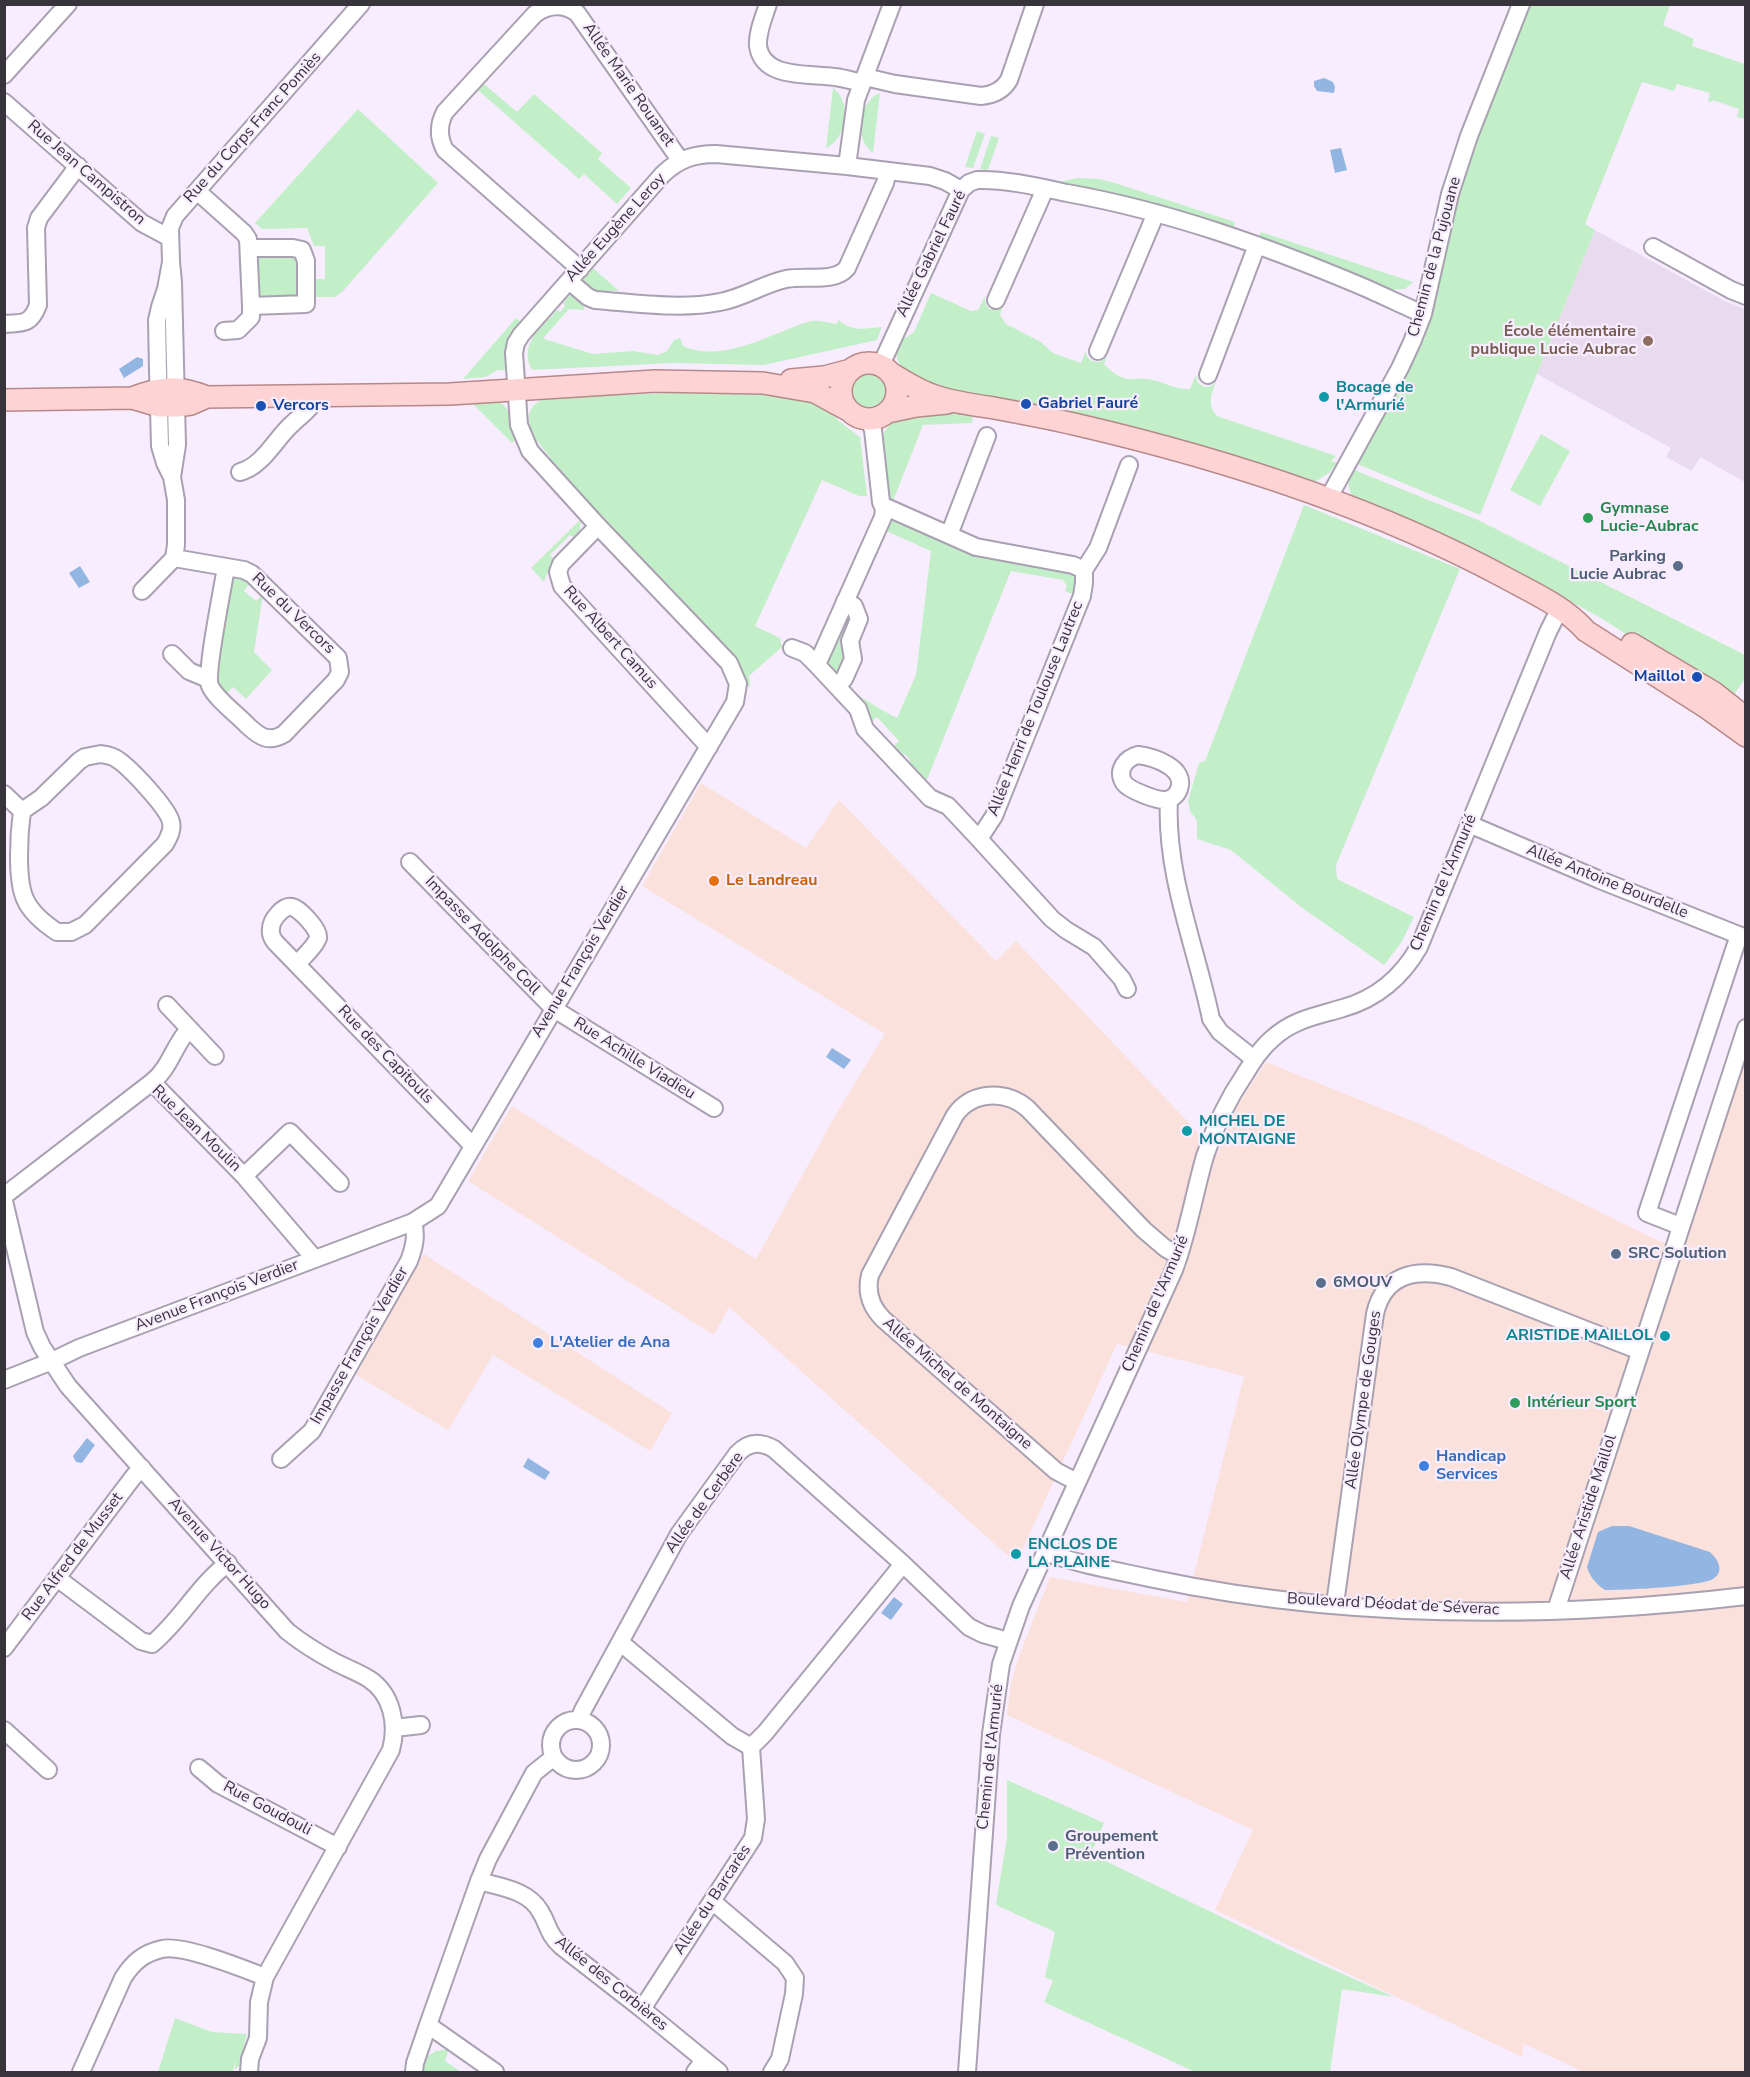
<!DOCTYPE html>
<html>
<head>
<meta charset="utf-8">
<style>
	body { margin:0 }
	#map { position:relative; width:1750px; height:2077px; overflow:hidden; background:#f7edff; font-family:"Nunito Sans",sans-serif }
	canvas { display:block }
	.frame { position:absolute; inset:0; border:6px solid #38343b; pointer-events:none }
</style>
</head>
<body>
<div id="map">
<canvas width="1750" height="2077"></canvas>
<div class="frame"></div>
</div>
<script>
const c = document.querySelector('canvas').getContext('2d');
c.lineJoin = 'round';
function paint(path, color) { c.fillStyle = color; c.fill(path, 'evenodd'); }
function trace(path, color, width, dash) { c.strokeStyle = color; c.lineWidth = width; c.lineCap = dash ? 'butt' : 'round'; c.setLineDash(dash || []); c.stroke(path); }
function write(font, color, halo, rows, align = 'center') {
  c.font = font + ' "Nunito Sans",sans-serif'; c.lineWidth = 4.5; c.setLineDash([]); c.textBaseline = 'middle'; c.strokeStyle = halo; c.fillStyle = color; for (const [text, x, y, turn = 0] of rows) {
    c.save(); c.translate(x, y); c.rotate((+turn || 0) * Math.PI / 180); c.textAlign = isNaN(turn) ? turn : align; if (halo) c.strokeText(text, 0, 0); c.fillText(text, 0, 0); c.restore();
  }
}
paint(new Path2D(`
	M 701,783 L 806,848 L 839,800 L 996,961 L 1016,941 L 1193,1127 L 1217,1155 L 1237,1106 L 1266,1062 L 1420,1124 L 1657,1240 L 1680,1249 L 1745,1056 L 1745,2072 L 1584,2072 L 1524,2044 L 1522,2057 L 1215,1910 L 1253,1830 L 1007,1715 L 1011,1684 L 1019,1656 L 1050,1577 L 1187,1602 L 1244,1376 L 1117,1344 L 1016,1563 L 729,1307 L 714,1335 L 468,1181 L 512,1106 L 756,1259 L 839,1109 L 885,1034 L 642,886 Z
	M 424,1254 L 672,1413 L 650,1451 L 493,1355 L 448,1430 L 356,1375 Z`), '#fbe1dc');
paint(new Path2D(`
	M 1595,230 L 1725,301 L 1745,309 L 1745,482 L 1700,457 L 1692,471 L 1666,457 L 1671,448 L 1537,374 Z`), '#e9dbee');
paint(new Path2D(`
	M 1527,5 L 1670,5 L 1663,25 L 1694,39 L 1692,46 L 1745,64 L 1745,119 L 1737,117 L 1739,109 L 1713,100 L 1712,102 L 1708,101 L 1710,93 L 1677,84 L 1674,91 L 1642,82 L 1585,224 L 1595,230 L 1480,515 L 1355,463 L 1364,444 L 1396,392 L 1424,340 L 1434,305 L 1445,242 L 1473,141 Z
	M 484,84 L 517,112 L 534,94 L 602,153 L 598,159 L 631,188 L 617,204 L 584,174 L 579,179 L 478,90 Z
	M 833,88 C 852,101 847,139 826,148 Z
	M 880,93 L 873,153 C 854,140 858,101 880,93 Z
	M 358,109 L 438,183 L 343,291 L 335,297 L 314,297 L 314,279 L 325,279 L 325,246 L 314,246 L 307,228 L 262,229 L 255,223 Z
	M 977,131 L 985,134 L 973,168 L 965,167 Z
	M 991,136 L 999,138 L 988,170 L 980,169 Z
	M 1077,178 L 1099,179 L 1115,183 L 1235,222 L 1233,230 L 1142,201 L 1059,182 Z
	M 1261,232 L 1413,282 L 1405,289 L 1395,289 L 1393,293 L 1258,239 Z
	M 293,254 L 298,257 L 299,295 L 296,297 L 260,298 L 258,296 L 254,255 Z
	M 593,268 L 619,291 L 594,291 L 583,279 Z
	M 931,293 L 971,311 L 978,310 L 985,296 L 985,302 L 989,309 L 995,310 L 1003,306 L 1000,315 L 1006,324 L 1041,342 L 1053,353 L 1081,363 L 1086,350 L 1086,355 L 1091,361 L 1100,362 L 1107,357 L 1104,364 C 1110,370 1115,375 1124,378 C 1131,380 1140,378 1148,379 C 1163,381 1174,390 1190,389 L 1196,375 L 1198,383 L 1204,387 L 1211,386 L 1216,382 C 1211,395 1207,405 1217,416 L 1336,456 L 1331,461 L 1337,463 L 1329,473 L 1313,483 L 942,392 C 920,380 889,372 898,343 L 914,332 Z
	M 569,296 L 572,296 L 584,306 L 584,310 L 569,309 L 545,336 L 544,339 L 593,354 L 633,351 L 658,355 L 667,351 L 674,340 L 680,338 L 683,346 C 715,361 756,342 786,330 C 795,327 804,322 813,321 C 821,320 828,323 836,324 L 839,320 C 853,333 865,328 882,327 L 877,340 L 764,365 L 672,363 L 532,370 C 518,343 541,329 557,310 L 560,312 L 565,306 L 563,303 Z
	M 516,318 L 523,324 L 505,370 L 498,370 L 485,377 L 463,379 Z
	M852 391a17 17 0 1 1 34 0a17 17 0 1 1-34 0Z
	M 670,393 L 773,395 L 805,399 L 830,410 L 839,421 L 860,437 L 867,496 L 859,496 L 822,480 L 755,626 L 780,638 L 782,647 L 749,676 L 750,686 L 745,686 L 737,662 L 605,519 L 548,460 L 550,457 C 536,441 513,410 546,398 Z
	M 469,400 L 497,400 C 513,409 511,424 516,439 L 512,443 Z
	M 936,409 L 973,412 L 972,423 L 923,425 L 893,501 L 888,496 L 881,441 C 889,413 912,415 936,409 Z
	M 1541,434 L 1570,451 L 1540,506 L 1510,490 Z
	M 1352,469 L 1478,520 L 1745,655 L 1745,679 L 1732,697 L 1688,674 L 1601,618 L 1566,599 L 1437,536 L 1354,499 C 1347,488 1347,481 1352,469 Z
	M 1304,505 L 1460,569 L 1336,865 L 1337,878 L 1339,880 L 1414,917 L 1401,943 L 1384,965 L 1301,907 L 1231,850 L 1197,839 L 1197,821 L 1190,811 L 1188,801 L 1199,763 L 1205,761 Z
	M 581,519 L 580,530 L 573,537 L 570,535 L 550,555 L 553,558 L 544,582 L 531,568 Z
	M 897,519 L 1067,570 C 1076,577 1076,584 1075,595 L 1065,591 L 1067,586 L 1063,580 L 1011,571 L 926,782 L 907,763 L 910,760 L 905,754 L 902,757 L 893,747 L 899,741 L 877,717 L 870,723 L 868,708 L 855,694 C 869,701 882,711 897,718 L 916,675 L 931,551 L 884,530 L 888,523 Z
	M 240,576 L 250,583 L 244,591 L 256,601 L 263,594 L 254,652 L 272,670 L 246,699 L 233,687 L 226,694 L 217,685 L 216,671 L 230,584 L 233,579 Z
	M 845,621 L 850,624 L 847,653 L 836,674 L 827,666 L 827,662 Z
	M 1007,1780 L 1104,1823 L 1091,1854 L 1290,1950 L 1394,1997 L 1342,1989 L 1330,2072 L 1195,2072 L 1044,2002 L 1053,1981 L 1045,1977 L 1055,1932 L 996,1905 L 1007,1837 Z
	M 175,2018 L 212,2032 L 247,2034 L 239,2066 L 235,2069 L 235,2061 L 233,2072 L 158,2072 Z
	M 449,2049 L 445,2061 L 461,2072 L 423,2072 L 426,2057 L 436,2051 Z`), '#c3efc8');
paint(new Path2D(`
	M 1324,78 L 1333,82 L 1335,87 L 1334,93 L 1317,91 L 1314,86 L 1314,81 Z
	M 1341,148 L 1347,170 L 1335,173 L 1330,150 Z
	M 137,357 L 143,359 L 143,366 L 124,378 L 119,369 Z
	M 80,566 L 90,582 L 79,588 L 69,573 Z
	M 832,1048 L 851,1060 L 844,1069 L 826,1057 Z
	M 87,1438 L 95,1445 L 82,1463 L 76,1462 L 73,1456 Z
	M 528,1458 L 550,1472 L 545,1480 L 523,1467 Z
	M 1612,1526 L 1629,1526 L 1710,1552 C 1718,1559 1725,1572 1713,1579 C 1698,1587 1625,1590 1605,1590 C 1598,1586 1589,1576 1587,1567 L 1598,1532 Z
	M 894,1597 L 903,1604 L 891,1620 L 881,1613 Z`), '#92b6e1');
const minor = new Path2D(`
	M 768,4 C 764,17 757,32 758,46 C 763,80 810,73 835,77 C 844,78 853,81 862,83
	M 4,75 L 68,4
	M 865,77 L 895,84 L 981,96 C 993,95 1003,90 1009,80 L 1035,4
	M 4,102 L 142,223 L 170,238
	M 847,166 L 856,100 L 892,4
	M 197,191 L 244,233 L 248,239 L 251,306 L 306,304 L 306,261 L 302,250 L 293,248 L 249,248
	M 1653,247 L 1731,290 L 1746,296
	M 171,262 L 170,228 L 175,216 L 361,4
	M 580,269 L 445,150 C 438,137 438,125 445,112 L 535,14 C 549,4 563,3 577,13 L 680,160
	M 569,281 L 588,297 L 595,300 C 635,303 680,310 720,302 C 743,298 763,284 786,279 C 805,275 835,283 847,268 L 885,183 L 888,171
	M 996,300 L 1045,189
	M 4,324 C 24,323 31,324 38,305 L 36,228 L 39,218 L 78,166
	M 224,331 L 238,330 L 251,317 L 251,306
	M 1098,351 L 1156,213
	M 881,365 L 961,190 L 969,183 L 977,180 C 1005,179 1039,187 1067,193 C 1168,211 1266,246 1361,286 C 1382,295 1402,305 1423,314
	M 1208,375 L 1257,245
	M 869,420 L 873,430 L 881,502 L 884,509 L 883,517 L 820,658 L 815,663 L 858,709 L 865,729 L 930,798 L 948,806 L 979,839 L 994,816 L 1082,596 L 1084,583 L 1084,570 L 1073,565 L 976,547 L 888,508 L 884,509
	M 240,472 C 263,466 275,439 292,424 C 298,418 304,414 310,407 L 309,396
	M 1328,499 L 1400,368 L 1412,342 L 1423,314 L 1450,194 L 1469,136 L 1521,4
	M 598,526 L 561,564 L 558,572 L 562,586 L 709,747
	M 949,535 L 987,436
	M 174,558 L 244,570 L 252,574 L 338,658 L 340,672 L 336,680 L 284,734 C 269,743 260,737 248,726 C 238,715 216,699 210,686 C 205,673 223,587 226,567
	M 1084,570 L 1098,548 L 1129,465
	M 142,591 L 174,558 L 176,545 L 176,500 L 172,477 L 165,463 L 160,446 L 158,370 L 157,320 L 160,307 L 166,289 L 171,262 L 173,282 L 177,445 L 172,477
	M 792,648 L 805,653 L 815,663
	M 172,654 L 189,671 L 208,679
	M 837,686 L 844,679 L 853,659 L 850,641 L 859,619 L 854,606 L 845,601
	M 101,754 C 106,755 110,755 115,758 C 128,765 168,808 171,822 C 173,830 169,837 165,844 L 85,925 L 71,932 L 57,932 C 45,924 31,913 25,899 C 16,879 19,833 22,811 L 41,798 L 79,761 L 85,757 Z
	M 1138,755 C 1154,757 1187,768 1179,789 C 1177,795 1172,799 1166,800 C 1157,801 1129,790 1124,783 C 1116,770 1126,758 1138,755 Z
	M 4,794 L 22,811
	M 1169,799 C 1165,875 1196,946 1211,1019 L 1220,1032 L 1254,1059
	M 1469,824 L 1600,880 L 1746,938
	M 979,839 L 1052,919 L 1066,930 L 1094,947 L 1122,979 L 1127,989
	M 410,862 L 554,1009 L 714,1108
	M 297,964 C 303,957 315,947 318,938 C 320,930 299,908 292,907 C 283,905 271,920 271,929 C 270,934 272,938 275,942 L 473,1146
	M 167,1005 L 215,1056
	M 152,1082 C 170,1068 174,1045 189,1029
	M 244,1176 L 290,1132 L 340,1183
	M 4,1196 L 152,1082 L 244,1176 L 314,1258
	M 4,1201 L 35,1332 L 42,1347 L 68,1386 L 287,1631 C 302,1643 318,1653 335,1662 C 346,1668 358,1672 369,1679 C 392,1694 398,1724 391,1750 L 265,1977 L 259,2002 L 258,2038 L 250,2059 L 249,2072
	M 1680,1226 L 1647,1213 L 1739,935
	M 4,1380 L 52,1361 L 79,1348 L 413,1222 L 438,1206 L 735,702 L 738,684 L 729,663 L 598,526 L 530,451 L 519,425 L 514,353 L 516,343 L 521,335 L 663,174 C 679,159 694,154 716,154 L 847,166 L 930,176 L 945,181 L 961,190
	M 281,1459 L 312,1431 L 409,1261 C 414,1248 417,1236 413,1222
	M 1077,1482 L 1056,1471 L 883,1319 C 871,1307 866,1292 870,1275 L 955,1115 C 972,1091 1005,1090 1027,1108 L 1144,1230 L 1165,1248 L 1179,1256
	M 1045,1552 C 1080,1565 1118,1571 1154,1579 C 1348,1620 1550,1619 1746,1596
	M 57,1578 L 141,1641 L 152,1644 C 181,1620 198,1586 228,1563
	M 1335,1604 L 1375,1314 C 1384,1274 1416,1268 1451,1277 L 1640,1351
	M 1556,1610 L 1746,1028
	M 621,1643 L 732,1736 L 751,1747
	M 4,1648 L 134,1476 L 142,1468
	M 579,1720 L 583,1710 L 679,1534 L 737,1454 C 748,1442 760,1441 774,1449 L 903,1564 L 969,1627 L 983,1634 L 1008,1641
	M551 1745a25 25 0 1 1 50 0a25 25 0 1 1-50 0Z
	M 394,1728 L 421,1725
	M 4,1730 L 48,1770
	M 751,1747 L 765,1733 L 903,1564
	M 199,1768 L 218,1784 L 338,1847
	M 479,1881 L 488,1859 L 534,1773 L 554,1757
	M 712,1901 L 785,1963 L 795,1978 L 794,1994 L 780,2059 L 772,2072
	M 642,2009 L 753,1838 L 756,1819 L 751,1747
	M 81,2072 L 123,1978 C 133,1962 144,1953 162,1949 C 183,1944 244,1969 265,1977
	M 414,2072 L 415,2063 L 428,2025
	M 495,2072 L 428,2025 L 479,1881 C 500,1887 528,1890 540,1911 C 549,1925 547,1933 561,1946 L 642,2009 L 719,2072
	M 695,2072 L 704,2060
	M 967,2072 L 991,1734 L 1001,1664 L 1021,1606 L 1174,1270 C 1188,1233 1194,1194 1205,1156 C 1215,1126 1228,1099 1245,1074 C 1253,1061 1261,1048 1273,1038 C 1294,1019 1317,1016 1343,1008 C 1376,999 1402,977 1419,947 L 1548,632 L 1560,608`);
const major = new Path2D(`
	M841 391a28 28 0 1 1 56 0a28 28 0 1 1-56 0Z
	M 892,374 C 905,382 918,390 932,395 C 951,402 973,405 994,408 C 1021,413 1047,418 1074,424 C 1221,458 1370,505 1504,577 C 1533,593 1564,606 1586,631 L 1707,708 L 1746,736
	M 791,380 L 824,377 L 851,370
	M 132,398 C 162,386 178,386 207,397
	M 4,400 L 132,398 L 159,406 L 177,406 L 191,404 L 207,397 L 450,394 L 655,381 L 763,383 L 815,392 L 848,410
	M 888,412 L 916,406 L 947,403
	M 1632,644 L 1713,692 L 1746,718`);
trace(minor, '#a9a0b1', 20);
trace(major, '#b7888a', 24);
trace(minor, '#fff', 16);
trace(major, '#fdd3d3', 21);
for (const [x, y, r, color] of [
	[1648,341,6,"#8d6e63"],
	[1324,397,6,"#0f9aa8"],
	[1026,404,6,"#1a4fb4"],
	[261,406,6,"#1a4fb4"],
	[1588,518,6,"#2e9e5b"],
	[1678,566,6,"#5c6f8a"],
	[1697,677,6,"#1a4fb4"],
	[714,881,6,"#e8710a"],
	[1187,1131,6,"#0f9aa8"],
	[1616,1254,6,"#5c6f8a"],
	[1321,1283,6,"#5c6f8a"],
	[1665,1336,6,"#0f9aa8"],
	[538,1343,6,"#3f7fe0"],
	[1515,1403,6,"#2e9e5b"],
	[1424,1466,6,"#3f7fe0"],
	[1016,1554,6,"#0f9aa8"],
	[1053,1846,6,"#5c6f8a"]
]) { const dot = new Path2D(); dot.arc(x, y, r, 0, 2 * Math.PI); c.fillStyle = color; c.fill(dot); trace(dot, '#f7edff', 2); }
write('16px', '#38343b', '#f7edff', [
	["Allée Marie Rouanet",628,85,55],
	["Rue du Corps Franc Pomiès",253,128,-48],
	["Rue Jean Campistron",86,173,41],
	["Allée Eugène Leroy",616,228,-48],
	["Allée Gabriel Fauré",932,254,-64],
	["Chemin de la Pujouane",1435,257,-75],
	["Rue du Vercors",293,614,44],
	["Rue Albert Camus",610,638,48],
	["Allée Henri de Toulouse Lautrec",1036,709,-68],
	["Allée Antoine Bourdelle",1607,882,22],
	["Chemin de l'Armurié",1444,883,-67],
	["Impasse Adolphe Coll",482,936,46],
	["Avenue François Verdier",581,962,-59],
	["Rue des Capitouls",385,1055,46],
	["Rue Achille Viadieu",634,1059,32],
	["Rue Jean Moulin",196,1129,44],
	["Avenue François Verdier",217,1296,-21],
	["Chemin de l'Armurié",1156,1304,-67],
	["Impasse François Verdier",360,1346,-60],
	["Allée Michel de Montaigne",957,1384,41],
	["Allée Olympe de Gouges",1364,1400,-82],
	["Allée de Cerbère",705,1503,-54],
	["Allée Aristide Maillol",1589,1507,-72],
	["Avenue Victor Hugo",219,1554,48],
	["Rue Alfred de Musset",73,1557,-53],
	["Boulevard Déodat de Séverac",1393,1605,3],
	["Chemin de l'Armurié",991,1757,-84],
	["Rue Goudouli",267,1809,28],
	["Allée du Barcarès",713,1900,-57],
	["Allée des Corbières",611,1984,39]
]);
write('bold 16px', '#785e54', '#f7edff', [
	["École élémentaire",1636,332],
	["publique Lucie Aubrac",1636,350]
], 'right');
write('bold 16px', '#0d838f', '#f7edff', [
	["Bocage de",1336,388],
	["l'Armurié",1336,406],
	["MICHEL DE",1199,1122],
	["MONTAIGNE",1199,1140],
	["ARISTIDE MAILLOL",1653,1336,"right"],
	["ENCLOS DE",1028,1545],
	["LA PLAINE",1028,1563]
], 'left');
write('bold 16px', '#164399', '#f7edff', [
	["Gabriel Fauré",1038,404],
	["Vercors",273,406],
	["Maillol",1685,677,"right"]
], 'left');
write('bold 16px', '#27864d', '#f7edff', [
	["Gymnase",1600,509],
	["Lucie-Aubrac",1600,527],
	["Intérieur Sport",1527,1403]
], 'left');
write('bold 16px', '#4e5e75', '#f7edff', [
	["Parking",1666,557,"right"],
	["Lucie Aubrac",1666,575,"right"],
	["SRC Solution",1628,1254],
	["6MOUV",1333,1283],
	["Groupement",1065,1837],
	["Prévention",1065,1855]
], 'left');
write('bold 16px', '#c56008', '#f7edff', [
	["Le Landreau",726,881]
], 'left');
write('bold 16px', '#366cbe', '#f7edff', [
	["L'Atelier de Ana",550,1343],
	["Handicap",1436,1457],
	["Services",1436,1475]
], 'left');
</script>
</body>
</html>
